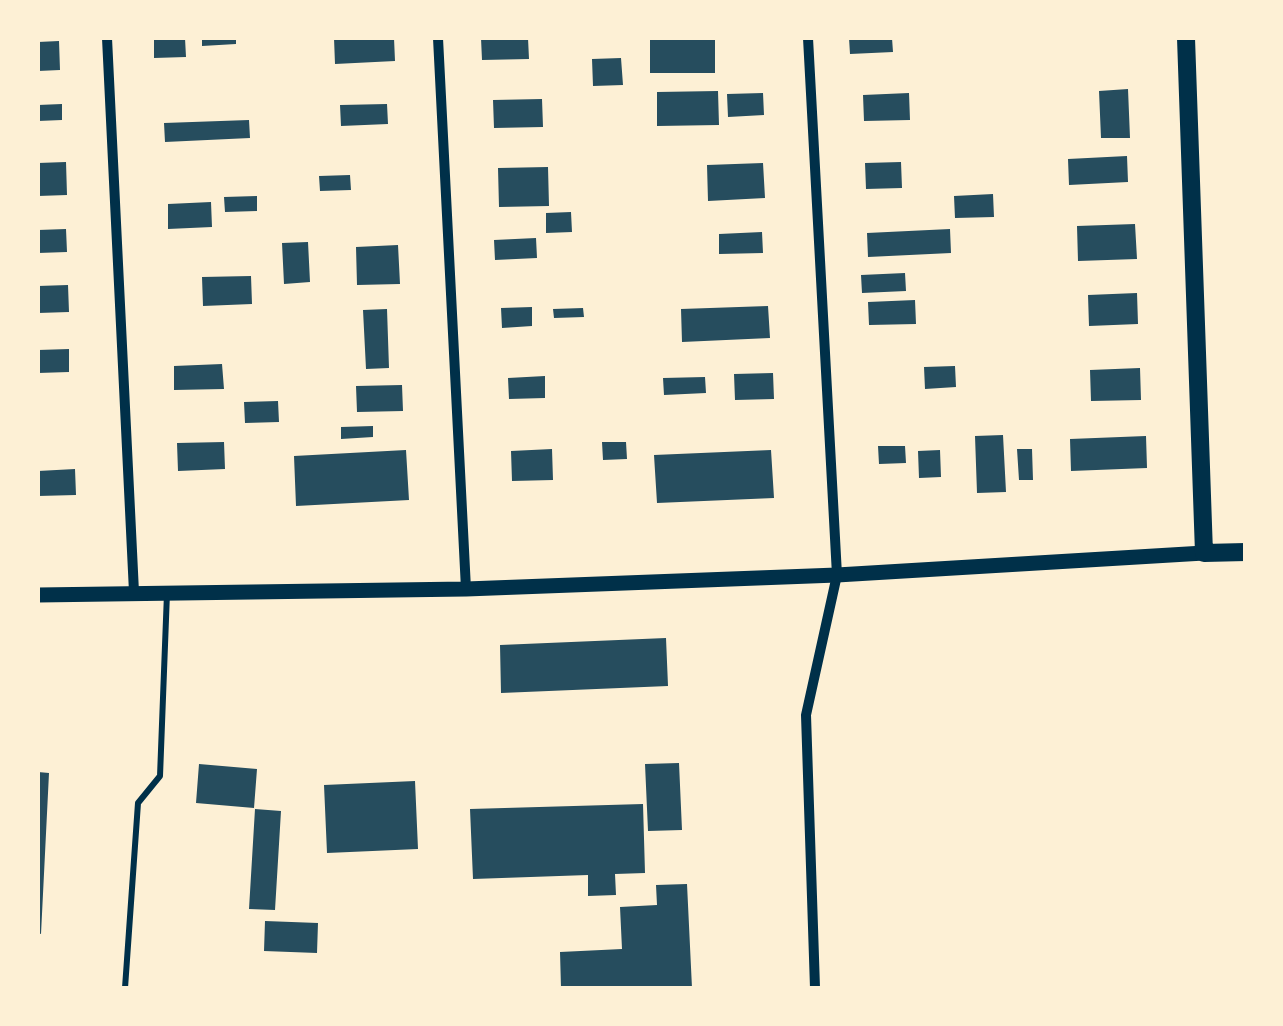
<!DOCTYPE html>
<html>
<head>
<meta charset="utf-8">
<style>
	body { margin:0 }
	#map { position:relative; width:1283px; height:1026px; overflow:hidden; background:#fdf0d5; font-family:Helvetica,sans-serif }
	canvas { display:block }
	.frame { position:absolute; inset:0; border:40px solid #fdf0d5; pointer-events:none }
</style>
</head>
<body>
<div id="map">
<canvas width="1283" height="1026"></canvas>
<div class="frame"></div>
</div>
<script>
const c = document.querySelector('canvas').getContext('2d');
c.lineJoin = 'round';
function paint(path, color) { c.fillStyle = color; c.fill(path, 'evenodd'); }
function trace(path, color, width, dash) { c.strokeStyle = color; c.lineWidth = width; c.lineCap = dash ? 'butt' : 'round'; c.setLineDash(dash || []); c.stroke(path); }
paint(new Path2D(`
	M 154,38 L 185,38 L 186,57 L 154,58 Z
	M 202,38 L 236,38 L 236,44 L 202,46 Z
	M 334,38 L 394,38 L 395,61 L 335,64 Z
	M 481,38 L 528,38 L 529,59 L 482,60 Z
	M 650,38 L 715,38 L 715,73 L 650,73 Z
	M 849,38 L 892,38 L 893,52 L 850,54 Z
	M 59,41 L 60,70 L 38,71 L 38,42 Z
	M 621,58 L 623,85 L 593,86 L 592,59 Z
	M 1128,89 L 1130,138 L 1101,138 L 1099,91 Z
	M 718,91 L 719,125 L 657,126 L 657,92 Z
	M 763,93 L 764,115 L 728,117 L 727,94 Z
	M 909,93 L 910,120 L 864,121 L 863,95 Z
	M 542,99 L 543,127 L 494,128 L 493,100 Z
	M 62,104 L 62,120 L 38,121 L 38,105 Z
	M 387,104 L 388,124 L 341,126 L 340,105 Z
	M 249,120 L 250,138 L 165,142 L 164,123 Z
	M 1127,156 L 1128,182 L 1069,185 L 1068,159 Z
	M 66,162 L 67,195 L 38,196 L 38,163 Z
	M 901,162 L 902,188 L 866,189 L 865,163 Z
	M 763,163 L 765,198 L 708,201 L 707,165 Z
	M 548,167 L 549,206 L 499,207 L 498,168 Z
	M 350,175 L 351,190 L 320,191 L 319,176 Z
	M 993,194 L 994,217 L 955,218 L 954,196 Z
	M 257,196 L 257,211 L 225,212 L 224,197 Z
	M 211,202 L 212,227 L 168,229 L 168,204 Z
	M 571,212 L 572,232 L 546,233 L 546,213 Z
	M 1135,224 L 1137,259 L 1078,261 L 1077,226 Z
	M 66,229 L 67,252 L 38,253 L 38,230 Z
	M 950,229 L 951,253 L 868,257 L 867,233 Z
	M 762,232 L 763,253 L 719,254 L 719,234 Z
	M 536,238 L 537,258 L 495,260 L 494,240 Z
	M 308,242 L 310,282 L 284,284 L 282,243 Z
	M 398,245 L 400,284 L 357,285 L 356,247 Z
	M 905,273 L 906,291 L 862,293 L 861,275 Z
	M 251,276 L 252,304 L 203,306 L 202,277 Z
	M 68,285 L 69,312 L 38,313 L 38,286 Z
	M 1137,293 L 1138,324 L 1089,326 L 1088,295 Z
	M 915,300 L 916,324 L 869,325 L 868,302 Z
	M 768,306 L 770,338 L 682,342 L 681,309 Z
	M 532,307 L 532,326 L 502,328 L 501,308 Z
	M 583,308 L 584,317 L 554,318 L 553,309 Z
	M 387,309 L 389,368 L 366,369 L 363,310 Z
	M 69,349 L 69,372 L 38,373 L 38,350 Z
	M 222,364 L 224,389 L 174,390 L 174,366 Z
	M 955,366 L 956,387 L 925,389 L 924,367 Z
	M 1140,368 L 1141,400 L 1091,401 L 1090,370 Z
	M 773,373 L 774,399 L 735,400 L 734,374 Z
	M 545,376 L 545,398 L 509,399 L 508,378 Z
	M 705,377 L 706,393 L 664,395 L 663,378 Z
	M 402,385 L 403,411 L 357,412 L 356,386 Z
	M 278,401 L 279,422 L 245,423 L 244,402 Z
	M 373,426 L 373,437 L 341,439 L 341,427 Z
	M 1003,435 L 1006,492 L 977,493 L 975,436 Z
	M 1146,436 L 1147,468 L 1071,471 L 1070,439 Z
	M 224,442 L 225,469 L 178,471 L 177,443 Z
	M 602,442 L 626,442 L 627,459 L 603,460 Z
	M 878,446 L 905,446 L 906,463 L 879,464 Z
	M 552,449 L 553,480 L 512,481 L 511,451 Z
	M 1017,449 L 1032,449 L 1033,480 L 1019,480 Z
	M 406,450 L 409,500 L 296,506 L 294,456 Z
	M 771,450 L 774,498 L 657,503 L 654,455 Z
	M 940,450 L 941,477 L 919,478 L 918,451 Z
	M 75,469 L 76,495 L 38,496 L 38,471 Z
	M 666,638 L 668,686 L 501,693 L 500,645 Z
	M 679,763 L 682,830 L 648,831 L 645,764 Z
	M 199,764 L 257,769 L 254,808 L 196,803 Z
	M 38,772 L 49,773 L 41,934 L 38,933 Z
	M 415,781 L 418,849 L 327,853 L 324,785 Z
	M 643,804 L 645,873 L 615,874 L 616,895 L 588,896 L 588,875 L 473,879 L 470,809 Z
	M 255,809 L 281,811 L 275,910 L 249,909 Z
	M 687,884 L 692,988 L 561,988 L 560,952 L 622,949 L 620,907 L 657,905 L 656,885 Z
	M 265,921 L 318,923 L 317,953 L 264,951 Z`), '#264d5e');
trace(new Path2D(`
	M 125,988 L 138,803 L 160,776 L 167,593`), '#003049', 6);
trace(new Path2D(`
	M 107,38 L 134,592
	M 438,38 L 466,589
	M 808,38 L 837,575 L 806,715 L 815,988`), '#003049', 10);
trace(new Path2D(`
	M 38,595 L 466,589 L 837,575 L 1204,553`), '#003049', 15);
trace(new Path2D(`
	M 1186,38 L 1204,553 L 1246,552`), '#003049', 18);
</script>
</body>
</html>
